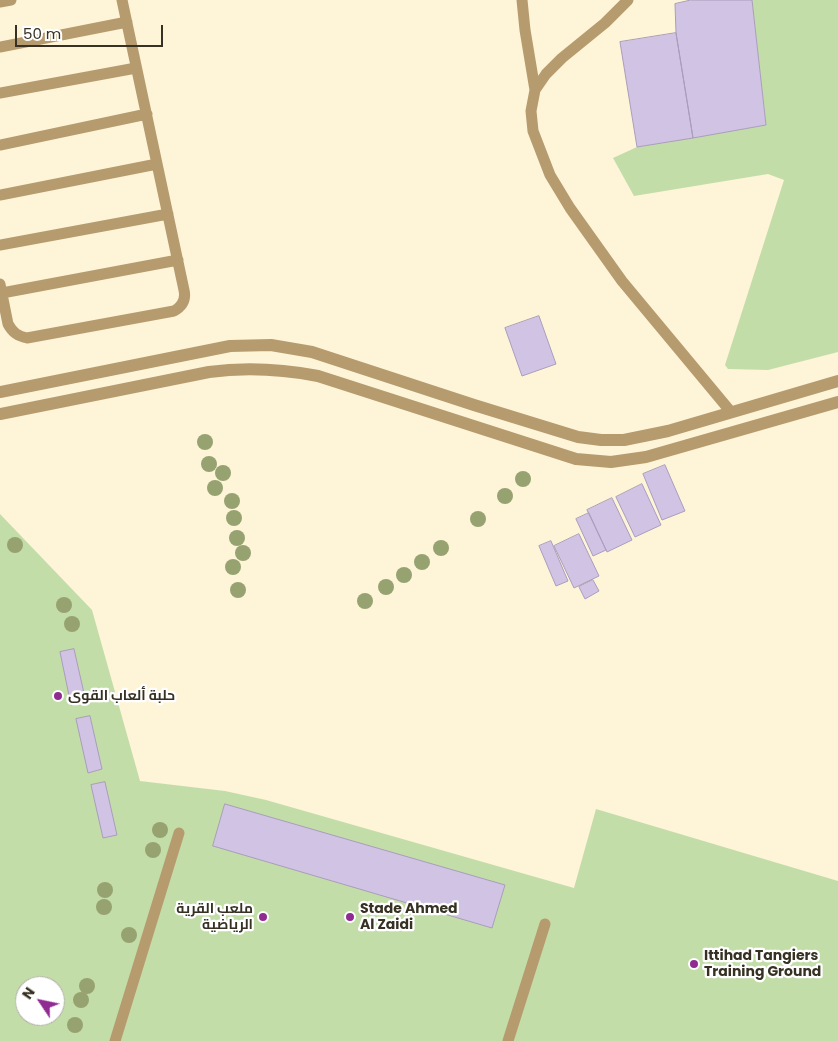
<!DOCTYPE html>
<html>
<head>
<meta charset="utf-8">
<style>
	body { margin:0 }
	#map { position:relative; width:838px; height:1041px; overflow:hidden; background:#fef4d8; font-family:Poppins,sans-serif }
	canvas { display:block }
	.north { position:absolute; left:15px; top:976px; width:50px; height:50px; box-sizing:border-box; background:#fff; border:1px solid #afada7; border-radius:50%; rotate:304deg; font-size:14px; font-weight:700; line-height:20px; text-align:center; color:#363123 }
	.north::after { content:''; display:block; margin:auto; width:18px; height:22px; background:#902b91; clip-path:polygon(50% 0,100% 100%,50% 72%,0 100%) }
	.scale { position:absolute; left:15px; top:25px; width:148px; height:22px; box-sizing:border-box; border:2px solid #363123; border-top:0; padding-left:6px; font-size:15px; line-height:18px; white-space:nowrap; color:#363123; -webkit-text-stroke:4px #fff; paint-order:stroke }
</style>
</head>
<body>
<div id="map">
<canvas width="838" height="1041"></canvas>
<div class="north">N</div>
<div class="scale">50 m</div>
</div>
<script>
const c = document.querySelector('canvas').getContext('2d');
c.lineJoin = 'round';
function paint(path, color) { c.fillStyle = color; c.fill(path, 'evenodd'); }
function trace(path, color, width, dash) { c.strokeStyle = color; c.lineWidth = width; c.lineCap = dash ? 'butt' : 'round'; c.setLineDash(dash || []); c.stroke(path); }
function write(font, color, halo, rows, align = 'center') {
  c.font = font + ' Poppins,Cairo,sans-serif'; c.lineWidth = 4.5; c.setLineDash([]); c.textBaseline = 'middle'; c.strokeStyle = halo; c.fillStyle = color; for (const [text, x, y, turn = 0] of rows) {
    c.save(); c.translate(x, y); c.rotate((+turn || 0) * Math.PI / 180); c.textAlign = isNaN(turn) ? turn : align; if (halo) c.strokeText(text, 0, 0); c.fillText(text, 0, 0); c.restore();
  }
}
paint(new Path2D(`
	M 752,0 L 838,0 L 838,352 L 768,370 L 728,369 L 725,365 L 784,180 L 768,174 L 634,196 L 613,158 L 637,147 L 766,125 Z
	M 0,514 L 92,610 L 140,781 L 225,791 L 266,800 L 574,888 L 596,809 L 838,881 L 838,1041 L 0,1041 ZM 25,986 L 55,986 L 55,1016 L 25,1016 Z`), '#c3dda9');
const building = new Path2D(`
	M 691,0 L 752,0 L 766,125 L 693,138 L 676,33 L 675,4 Z
	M 676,33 L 693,138 L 637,147 L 620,42 Z
	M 539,316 L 556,364 L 522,376 L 505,328 Z
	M 665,465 L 685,511 L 662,520 L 643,474 Z
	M 642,484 L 661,525 L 635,537 L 616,497 Z
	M 612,498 L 632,540 L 607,552 L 587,510 Z
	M 589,513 L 606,550 L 593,556 L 576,519 Z
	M 579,534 L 599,576 L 574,588 L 554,546 Z
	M 551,541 L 568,581 L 556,586 L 539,546 Z
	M 593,580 L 599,591 L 585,599 L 579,587 Z
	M 74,649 L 86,702 L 71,705 L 60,652 Z
	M 90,716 L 102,769 L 88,773 L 76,719 Z
	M 105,782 L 117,835 L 103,838 L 91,785 Z
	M 225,804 L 505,885 L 492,928 L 213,846 Z`);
paint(building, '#d1c3e3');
trace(building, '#aa9dbc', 1);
trace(new Path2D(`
	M 522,0 L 525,30 L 535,90
	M 628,0 L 605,23 L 562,58 L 546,74 L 535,90 L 531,111 L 533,131 L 550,175 L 570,208 L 622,281 L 731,412
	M 0,2 L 11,0
	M 0,47 L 127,22
	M 0,93 L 136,68
	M 0,145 L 147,114
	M 0,195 L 157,164
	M 0,245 L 168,214
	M 0,284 L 8,324 C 13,333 18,336 27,338 L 174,311 C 183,306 186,299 184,290 L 122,0
	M 2,293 L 178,260
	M 115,1041 L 179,833
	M 508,1041 L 545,924`), '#b69b6f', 11);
trace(new Path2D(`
	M 0,392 L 230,346 L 271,345 L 312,352 L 474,405 L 578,437 L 601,440 L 624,440 L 668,431 L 838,381
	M 0,414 L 209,372 C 246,367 281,369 318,376 L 576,459 L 611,462 L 646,457 L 838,402`), '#b69b6f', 12);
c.fillStyle = '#97a271';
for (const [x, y] of [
	[205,442],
	[209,464],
	[223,473],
	[523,479],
	[215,488],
	[505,496],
	[232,501],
	[234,518],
	[478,519],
	[237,538],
	[15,545],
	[441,548],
	[243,553],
	[422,562],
	[233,567],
	[404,575],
	[386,587],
	[238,590],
	[365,601],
	[64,605],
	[72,624],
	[160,830],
	[153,850],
	[105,890],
	[104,907],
	[129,935],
	[87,986],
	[81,1000],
	[75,1025]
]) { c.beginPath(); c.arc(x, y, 8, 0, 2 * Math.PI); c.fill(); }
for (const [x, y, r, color] of [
	[58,696,5,"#902b91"],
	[263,917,5,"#902b91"],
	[350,917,5,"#902b91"],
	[694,964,5,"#902b91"]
]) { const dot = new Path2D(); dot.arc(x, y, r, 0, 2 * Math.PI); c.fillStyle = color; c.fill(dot); trace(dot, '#fff', 2); }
write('bold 14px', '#363123', '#fff', [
	["حلبة ألعاب القوى",68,696],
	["ملعب القرية",253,909,"right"],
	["الرياضية",253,925,"right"],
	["Stade Ahmed",360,909],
	["Al Zaidi",360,925],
	["Ittihad Tangiers",704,956],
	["Training Ground",704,972]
], 'left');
</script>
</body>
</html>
